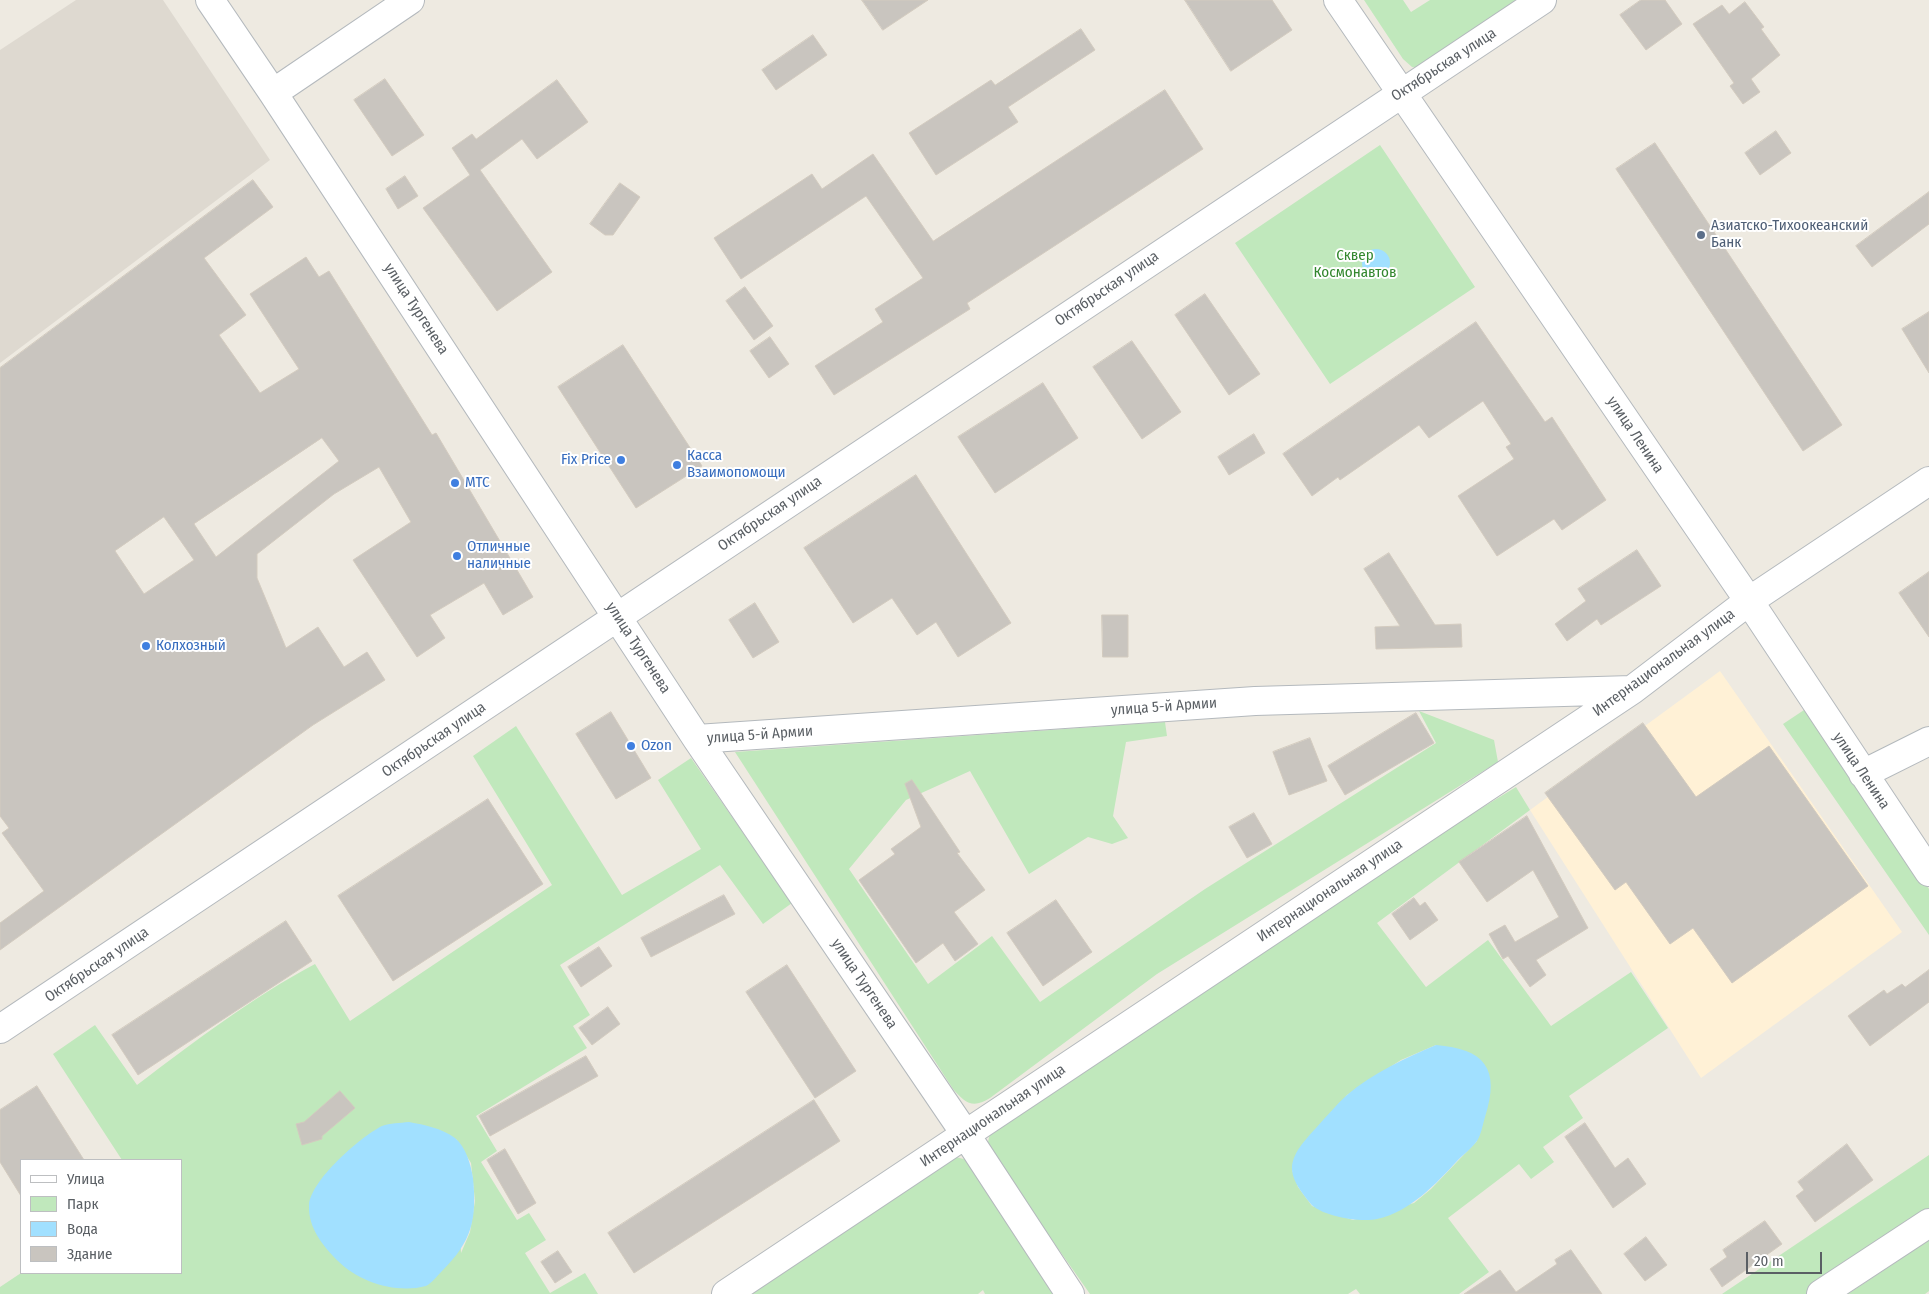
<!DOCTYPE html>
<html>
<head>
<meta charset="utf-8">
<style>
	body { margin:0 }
	#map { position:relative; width:1929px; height:1294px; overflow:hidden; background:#eeeae1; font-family:"Fira Sans Condensed",sans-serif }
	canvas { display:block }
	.legend { position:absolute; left:20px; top:1159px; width:162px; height:115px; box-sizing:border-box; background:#fff; border:1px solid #bdbfc1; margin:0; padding:6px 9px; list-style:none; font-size:15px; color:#5a5f64 }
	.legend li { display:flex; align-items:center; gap:10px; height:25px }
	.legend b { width:25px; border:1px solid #bdbfc1 }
	.scale { position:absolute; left:1746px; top:1252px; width:76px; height:22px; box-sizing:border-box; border:2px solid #5a5f64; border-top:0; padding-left:6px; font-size:15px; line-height:18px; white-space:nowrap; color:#5a5f64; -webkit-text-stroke:4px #fff; paint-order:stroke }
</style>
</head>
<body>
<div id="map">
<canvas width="1929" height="1294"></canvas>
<ul class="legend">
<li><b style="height:6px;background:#fff"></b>Улица</li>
<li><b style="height:14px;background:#c0e8bc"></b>Парк</li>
<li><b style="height:14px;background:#a1e0ff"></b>Вода</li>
<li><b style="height:14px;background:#c9c5bf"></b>Здание</li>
</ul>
<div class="scale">20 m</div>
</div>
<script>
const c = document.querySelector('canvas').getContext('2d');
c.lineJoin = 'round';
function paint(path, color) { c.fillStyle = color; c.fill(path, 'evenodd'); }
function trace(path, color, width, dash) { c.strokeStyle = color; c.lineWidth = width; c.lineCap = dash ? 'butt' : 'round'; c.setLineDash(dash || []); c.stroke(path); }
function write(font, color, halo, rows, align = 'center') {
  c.font = font + ' "Fira Sans Condensed",sans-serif'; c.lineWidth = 4; c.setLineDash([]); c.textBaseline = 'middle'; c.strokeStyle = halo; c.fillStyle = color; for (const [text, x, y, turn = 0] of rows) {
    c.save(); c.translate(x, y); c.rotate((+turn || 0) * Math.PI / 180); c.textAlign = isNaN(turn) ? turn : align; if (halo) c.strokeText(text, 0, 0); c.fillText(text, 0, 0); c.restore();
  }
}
paint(new Path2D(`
	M 1720,671 L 1902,932 L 1701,1078 L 1530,810 Z`), '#fff1d6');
paint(new Path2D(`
	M 76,0 L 163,0 L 270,160 L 0,363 L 0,50 Z`), '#ded9d0');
paint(new Path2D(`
	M 1364,0 L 1403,0 L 1411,12 L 1430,0 L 1525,0 L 1423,69 L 1412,67 L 1403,59 Z
	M 1380,145 L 1475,287 L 1330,384 L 1235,243 Z
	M 1807,708 L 1929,889 L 1929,935 L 1783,724 Z
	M 1419,711 L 1494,740 L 1498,762 L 1157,974 L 990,1098 C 973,1109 965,1103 953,1089 L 735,752 L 1165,722 L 1167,736 L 1126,742 L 1113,816 L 1128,838 L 1112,844 L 1088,837 L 1029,874 L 970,771 L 906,800 L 849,869 L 928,984 L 992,936 L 1040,1002 L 1205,889 L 1436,743 Z
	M 516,726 L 622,895 L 701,849 L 658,780 L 691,758 L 792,903 L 763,924 L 720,865 L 560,965 L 590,1015 L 573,1026 L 587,1048 L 476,1116 L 497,1151 L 481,1162 L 517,1220 L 529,1213 L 546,1240 L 525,1253 L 550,1293 L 585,1273 L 598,1294 L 0,1294 L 0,1287 L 21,1273 L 181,1273 L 181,1160 L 122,1160 L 53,1054 L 95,1025 L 137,1085 C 194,1042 251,998 315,964 L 350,1021 L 552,885 L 473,756 ZM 456,1139 L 471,1163 L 475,1201 L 470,1232 L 461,1253 Z
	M 1516,787 L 1530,810 L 1377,923 L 1426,987 L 1488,940 L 1551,1026 L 1631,972 L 1668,1028 L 1569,1096 L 1583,1118 L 1543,1147 L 1554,1162 L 1531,1179 L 1519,1164 L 1448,1218 L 1489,1272 L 1459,1294 L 1360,1294 L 1356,1289 L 1348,1294 L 1090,1294 L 990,1152 L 988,1142 L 990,1133 L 1249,950 ZM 1436,1045 L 1477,1141 L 1431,1189 L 1414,1203 L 1353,1220 L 1312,1206 L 1298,1187 L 1292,1170 L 1347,1095 L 1401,1060 Z
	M 1929,1155 L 1929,1212 L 1808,1294 L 1722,1294 Z
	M 956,1157 L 967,1160 L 1057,1294 L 985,1294 L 983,1290 L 978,1294 L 745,1294 Z
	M 1929,1240 L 1929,1291 L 1925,1294 L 1848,1294 Z`), '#c0e8bc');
paint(new Path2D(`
	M1362 263a14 14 0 1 1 28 0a14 14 0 1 1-28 0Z
	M 1436,1045 C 1484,1049 1501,1068 1485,1117 C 1483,1124 1481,1135 1477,1141 C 1472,1148 1464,1154 1458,1160 C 1436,1184 1410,1212 1377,1219 C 1361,1223 1320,1216 1310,1203 C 1302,1193 1293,1182 1292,1170 C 1291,1154 1306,1139 1316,1128 C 1326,1117 1336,1105 1347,1095 C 1373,1073 1405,1058 1436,1045 Z
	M 409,1122 C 425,1125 441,1128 455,1138 C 466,1147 471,1165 473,1178 C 477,1220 472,1241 442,1271 C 437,1276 432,1283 426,1286 C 396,1294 359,1282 338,1261 C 323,1246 308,1228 309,1205 C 311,1180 360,1137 382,1126 C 390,1123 400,1123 409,1122 Z`), '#a1e0ff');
const building = new Path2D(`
	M 862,0 L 928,0 L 883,30 Z
	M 1185,0 L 1272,0 L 1292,30 L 1231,71 Z
	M 1641,0 L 1665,0 L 1682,24 L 1646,50 L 1620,15 Z
	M 1745,2 L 1764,27 L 1761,29 L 1780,55 L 1751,79 L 1760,92 L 1743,104 L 1730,86 L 1734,83 L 1693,24 L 1722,5 L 1729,14 Z
	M 1081,29 L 1095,50 L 1008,107 L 1018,122 L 936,175 L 909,133 L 991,80 L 995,85 Z
	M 813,35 L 827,55 L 776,90 L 762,70 Z
	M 385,79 L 424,135 L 392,156 L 354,100 Z
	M 557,80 L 588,122 L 537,159 L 522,139 L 480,170 L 552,272 L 497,311 L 423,208 L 470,175 L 452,148 L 472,134 L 476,139 Z
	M 1165,90 L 1203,149 L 967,303 L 970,309 L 834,395 L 815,366 L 883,322 L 875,309 L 923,278 L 866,196 L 741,279 L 714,238 L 812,174 L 822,189 L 873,154 L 933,241 Z
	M 1776,131 L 1791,153 L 1760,175 L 1745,153 Z
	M 1655,143 L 1842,425 L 1803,451 L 1616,169 Z
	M 405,176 L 418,196 L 398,209 L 386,189 Z
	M 253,180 L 273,207 L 204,258 L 246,315 L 219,335 L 260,393 L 299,369 L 250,294 L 306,257 L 319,277 L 329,271 L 432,435 L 436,433 L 533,597 L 503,615 L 484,583 L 430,615 L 445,638 L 417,657 L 353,560 L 411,522 L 379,467 L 334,494 L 257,554 L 257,578 L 286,648 L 318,627 L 344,667 L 367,652 L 385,680 L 313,725 L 0,950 L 0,923 L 44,891 L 2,833 L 9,828 L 0,816 L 0,368 ZM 322,438 L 339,461 L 216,557 L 194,524 ZM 164,517 L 194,560 L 144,594 L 115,551 Z
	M 620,183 L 640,197 L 613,235 L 605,235 L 590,224 Z
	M 1929,192 L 1929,224 L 1872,267 L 1856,246 Z
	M 745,287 L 773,326 L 754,340 L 726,301 Z
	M 1205,294 L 1260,374 L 1229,395 L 1175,315 Z
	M 1929,312 L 1929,373 L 1902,329 Z
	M 1476,322 L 1545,422 L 1552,417 L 1606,500 L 1562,530 L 1554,519 L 1497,556 L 1458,496 L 1514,459 L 1506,447 L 1511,444 L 1483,401 L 1429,438 L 1419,425 L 1340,480 L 1338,477 L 1312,496 L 1283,454 Z
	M 770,337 L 789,364 L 769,378 L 750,351 Z
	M 1132,341 L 1181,412 L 1142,439 L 1093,367 Z
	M 623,345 L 702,466 L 636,508 L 558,387 Z
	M 1043,383 L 1078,438 L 995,493 L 958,437 Z
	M 1254,434 L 1265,453 L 1229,475 L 1218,457 Z
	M 916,475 L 1011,623 L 958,657 L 936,622 L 917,635 L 892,598 L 853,623 L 804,548 Z
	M 1637,550 L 1661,586 L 1601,625 L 1597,619 L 1567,641 L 1555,624 L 1586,601 L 1578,589 Z
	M 1389,553 L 1435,625 L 1461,624 L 1462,647 L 1376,649 L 1375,627 L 1400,626 L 1364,569 Z
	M 1929,572 L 1929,637 L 1899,593 Z
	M 755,603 L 779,642 L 753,658 L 729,620 Z
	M 1102,615 L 1128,615 L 1128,657 L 1103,657 Z
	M 611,712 L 651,778 L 616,799 L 576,734 Z
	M 1416,713 L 1434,743 L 1345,795 L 1328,766 Z
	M 1643,723 L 1696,797 L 1769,746 L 1868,886 L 1732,983 L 1693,928 L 1670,944 L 1626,882 L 1615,890 L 1545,793 Z
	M 1310,738 L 1327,781 L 1289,795 L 1273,752 Z
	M 912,780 L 960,852 L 957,853 L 985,890 L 954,912 L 978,944 L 955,961 L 943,943 L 916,963 L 859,880 L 895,854 L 891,849 L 921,827 L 905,784 Z
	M 488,799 L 543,884 L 393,981 L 338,896 Z
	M 1254,813 L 1272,844 L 1247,858 L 1229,827 Z
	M 1527,816 L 1588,928 L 1536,960 L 1546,975 L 1530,987 L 1508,956 L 1503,959 L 1489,934 L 1505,925 L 1515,942 L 1559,917 L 1533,870 L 1487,902 L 1459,862 Z
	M 724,895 L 735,914 L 651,957 L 641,938 Z
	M 1414,898 L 1420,906 L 1425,902 L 1438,920 L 1410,940 L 1392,914 Z
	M 1056,900 L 1092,952 L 1043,986 L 1007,933 Z
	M 286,921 L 312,961 L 138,1075 L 112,1035 Z
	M 599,947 L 612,966 L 581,987 L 568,967 Z
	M 787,965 L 856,1071 L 815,1098 L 746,992 Z
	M 1929,970 L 1929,1002 L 1870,1046 L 1848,1016 L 1884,990 L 1887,994 L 1902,984 L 1905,987 Z
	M 608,1007 L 620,1024 L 592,1045 L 579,1028 Z
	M 586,1056 L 598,1076 L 490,1136 L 479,1116 Z
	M 37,1086 L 84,1160 L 21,1160 L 21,1196 L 0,1162 L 0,1110 Z
	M 340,1091 L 355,1108 L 322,1136 L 322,1139 L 302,1145 L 296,1124 L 304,1122 Z
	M 814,1100 L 840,1141 L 634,1273 L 608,1233 Z
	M 1585,1123 L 1615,1168 L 1628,1158 L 1646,1184 L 1613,1208 L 1565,1137 Z
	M 1847,1144 L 1873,1180 L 1815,1222 L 1796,1196 L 1804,1190 L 1798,1182 Z
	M 505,1149 L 536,1203 L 518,1214 L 487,1160 Z
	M 1765,1221 L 1782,1244 L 1722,1287 L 1710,1269 L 1727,1257 L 1723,1250 Z
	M 1646,1237 L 1667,1265 L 1645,1281 L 1624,1254 Z
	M 1571,1250 L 1602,1294 L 1464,1294 L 1500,1270 L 1516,1292 L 1557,1264 L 1555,1260 Z
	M 558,1251 L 572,1272 L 555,1283 L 541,1262 Z`);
paint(building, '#c9c5bf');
trace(building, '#d3cbbf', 1);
const minor = new Path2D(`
	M 210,0 L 273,93 L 697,739 L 966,1135 L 1070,1294
	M 1338,0 L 1749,601 L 1929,872
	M 273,93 L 410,0
	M 697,739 L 1255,701 L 1632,690
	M 1863,774 L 1929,741
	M 0,1029 L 1542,0
	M 726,1294 L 1632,690 L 1749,601 L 1929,481
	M 1821,1294 L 1929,1223`);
trace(minor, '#b4b9bd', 30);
trace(minor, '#fff', 28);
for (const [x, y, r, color] of [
	[1701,235,5,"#5c6f8a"],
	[621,460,5,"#3f7fe0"],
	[677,465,5,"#3f7fe0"],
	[455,483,5,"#3f7fe0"],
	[457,556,5,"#3f7fe0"],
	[146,646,5,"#3f7fe0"],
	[631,746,5,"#3f7fe0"]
]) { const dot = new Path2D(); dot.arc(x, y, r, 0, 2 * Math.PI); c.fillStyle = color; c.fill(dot); trace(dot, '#fff', 2); }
write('15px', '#5a5f64', '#fff', [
	["Октябрьская улица",1444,65,-33],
	["Октябрьская улица",1107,289,-34],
	["улица Тургенева",416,309,57],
	["улица Ленина",1635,435,56],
	["Октябрьская улица",770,514,-34],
	["улица Тургенева",638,648,57],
	["Интернациональная улица",1664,663,-36],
	["улица 5-й Армии",1164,707,-4],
	["улица 5-й Армии",760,735,-4],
	["Октябрьская улица",434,740,-34],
	["улица Ленина",1861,771,56],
	["Интернациональная улица",1330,891,-34],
	["Октябрьская улица",97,965,-34],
	["улица Тургенева",864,984,56],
	["Интернациональная улица",993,1116,-34]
]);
write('15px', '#4e5e75', '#fff', [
	["Азиатско-Тихоокеанский",1711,226],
	["Банк",1711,243]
], 'left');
write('15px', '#33872e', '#fff', [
	["Сквер",1355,256],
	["Космонавтов",1355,273]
]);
write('15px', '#366cbe', '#fff', [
	["Касса",687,456],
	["Взаимопомощи",687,473],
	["Fix Price",611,460,"right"],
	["МТС",465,483],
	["Отличные",467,547],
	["наличные",467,564],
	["Колхозный",156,646],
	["Ozon",641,746]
], 'left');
</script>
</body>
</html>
